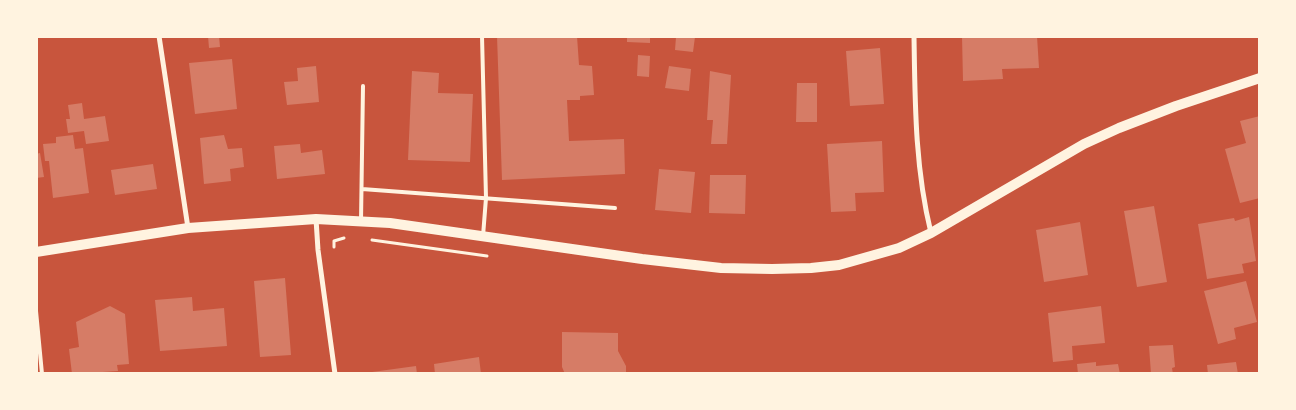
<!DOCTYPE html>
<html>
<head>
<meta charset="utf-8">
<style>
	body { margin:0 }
	#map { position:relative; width:1296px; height:410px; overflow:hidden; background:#c8553d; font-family:Ubuntu,sans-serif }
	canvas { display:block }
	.frame { position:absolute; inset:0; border:38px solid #fff3e0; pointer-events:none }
</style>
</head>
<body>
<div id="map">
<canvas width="1296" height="410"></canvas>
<div class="frame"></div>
</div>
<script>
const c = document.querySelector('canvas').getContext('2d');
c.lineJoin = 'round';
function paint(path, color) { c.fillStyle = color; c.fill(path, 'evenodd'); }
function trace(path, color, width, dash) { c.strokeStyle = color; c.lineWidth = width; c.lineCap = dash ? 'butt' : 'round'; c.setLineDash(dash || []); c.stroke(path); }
paint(new Path2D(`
	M 208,36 L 219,36 L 220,47 L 209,48 Z
	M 497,36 L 577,36 L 579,65 L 592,66 L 594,95 L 580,96 L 580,100 L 567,100 L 569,141 L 624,139 L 625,174 L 502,180 Z
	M 627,36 L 650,36 L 650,43 L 627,42 Z
	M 962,36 L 1037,36 L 1039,68 L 1002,69 L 1003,79 L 963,81 Z
	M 676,37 L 695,37 L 693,52 L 675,50 Z
	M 880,48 L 884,104 L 850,106 L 846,51 Z
	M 638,55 L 650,56 L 649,77 L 637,76 Z
	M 232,59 L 237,109 L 195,114 L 189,63 Z
	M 316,66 L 319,102 L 287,105 L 284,82 L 298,81 L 297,68 Z
	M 669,66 L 691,69 L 689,91 L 665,88 Z
	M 412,71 L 439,73 L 438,93 L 473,94 L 470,162 L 408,160 Z
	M 710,71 L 731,75 L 727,144 L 711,144 L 713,120 L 707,120 Z
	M 797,83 L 817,83 L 817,122 L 796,122 Z
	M 82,103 L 84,119 L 105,116 L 109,141 L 86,144 L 84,131 L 68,133 L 66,119 L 70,119 L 68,105 Z
	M 1260,116 L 1260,198 L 1240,203 L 1225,149 L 1246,143 L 1240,121 Z
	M 73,135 L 75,149 L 83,148 L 89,193 L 53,198 L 49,161 L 45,161 L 43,144 L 56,143 L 56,137 Z
	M 224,135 L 228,149 L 242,148 L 244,167 L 230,169 L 231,181 L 204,184 L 200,138 Z
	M 882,141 L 884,192 L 855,193 L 856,211 L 831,212 L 827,144 Z
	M 300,144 L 301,153 L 322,150 L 325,174 L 277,179 L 274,146 Z
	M 40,153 L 44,177 L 36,178 L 36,154 Z
	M 153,164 L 157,189 L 115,195 L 111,170 Z
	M 659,169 L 695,172 L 691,213 L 655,210 Z
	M 710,175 L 746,175 L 745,214 L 709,213 Z
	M 1154,206 L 1167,282 L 1137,287 L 1124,211 Z
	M 1249,217 L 1256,261 L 1242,264 L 1244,273 L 1207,279 L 1198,224 L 1234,218 L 1235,221 Z
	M 1080,222 L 1088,275 L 1044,282 L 1036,230 Z
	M 285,278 L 291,355 L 260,357 L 254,281 Z
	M 1246,281 L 1257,322 L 1234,328 L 1236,339 L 1218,344 L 1204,291 Z
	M 192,297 L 193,311 L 224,308 L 227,346 L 160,351 L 155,300 Z
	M 110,306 L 125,314 L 129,364 L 117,365 L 118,371 L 72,374 L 69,349 L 79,347 L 76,322 Z
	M 1101,306 L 1105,343 L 1072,346 L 1073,360 L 1053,362 L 1048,313 Z
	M 562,332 L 618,333 L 618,351 L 626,366 L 626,374 L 565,374 L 562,367 Z
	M 1173,345 L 1175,367 L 1172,368 L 1173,374 L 1151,374 L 1149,346 Z
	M 479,357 L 481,374 L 435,374 L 434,364 Z
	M 1096,362 L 1096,366 L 1118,364 L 1120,374 L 1078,374 L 1077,364 Z
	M 1236,362 L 1238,374 L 1208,374 L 1207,365 Z
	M 416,366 L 417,374 L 372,374 L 372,372 Z`), '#d67c66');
trace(new Path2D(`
	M 372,240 L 487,256
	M 334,247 L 334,241 L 344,238`), '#fff3e0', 3);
trace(new Path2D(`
	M 482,36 L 486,198 L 483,236
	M 362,189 L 615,208
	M 361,221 L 363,86
	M 36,311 L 42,374`), '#fff3e0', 4);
trace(new Path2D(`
	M 159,36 L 188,228
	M 914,36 C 915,103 915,168 931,233
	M 316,219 L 318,250 L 335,374`), '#fff3e0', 5);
trace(new Path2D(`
	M 36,252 L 188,228 L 316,219 L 390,223 L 642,259 L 721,268 L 772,269 L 811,268 L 839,265 L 899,248 L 931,233 L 1084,144 L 1119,128 L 1176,106 L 1260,78`), '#fff3e0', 10);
</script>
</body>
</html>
